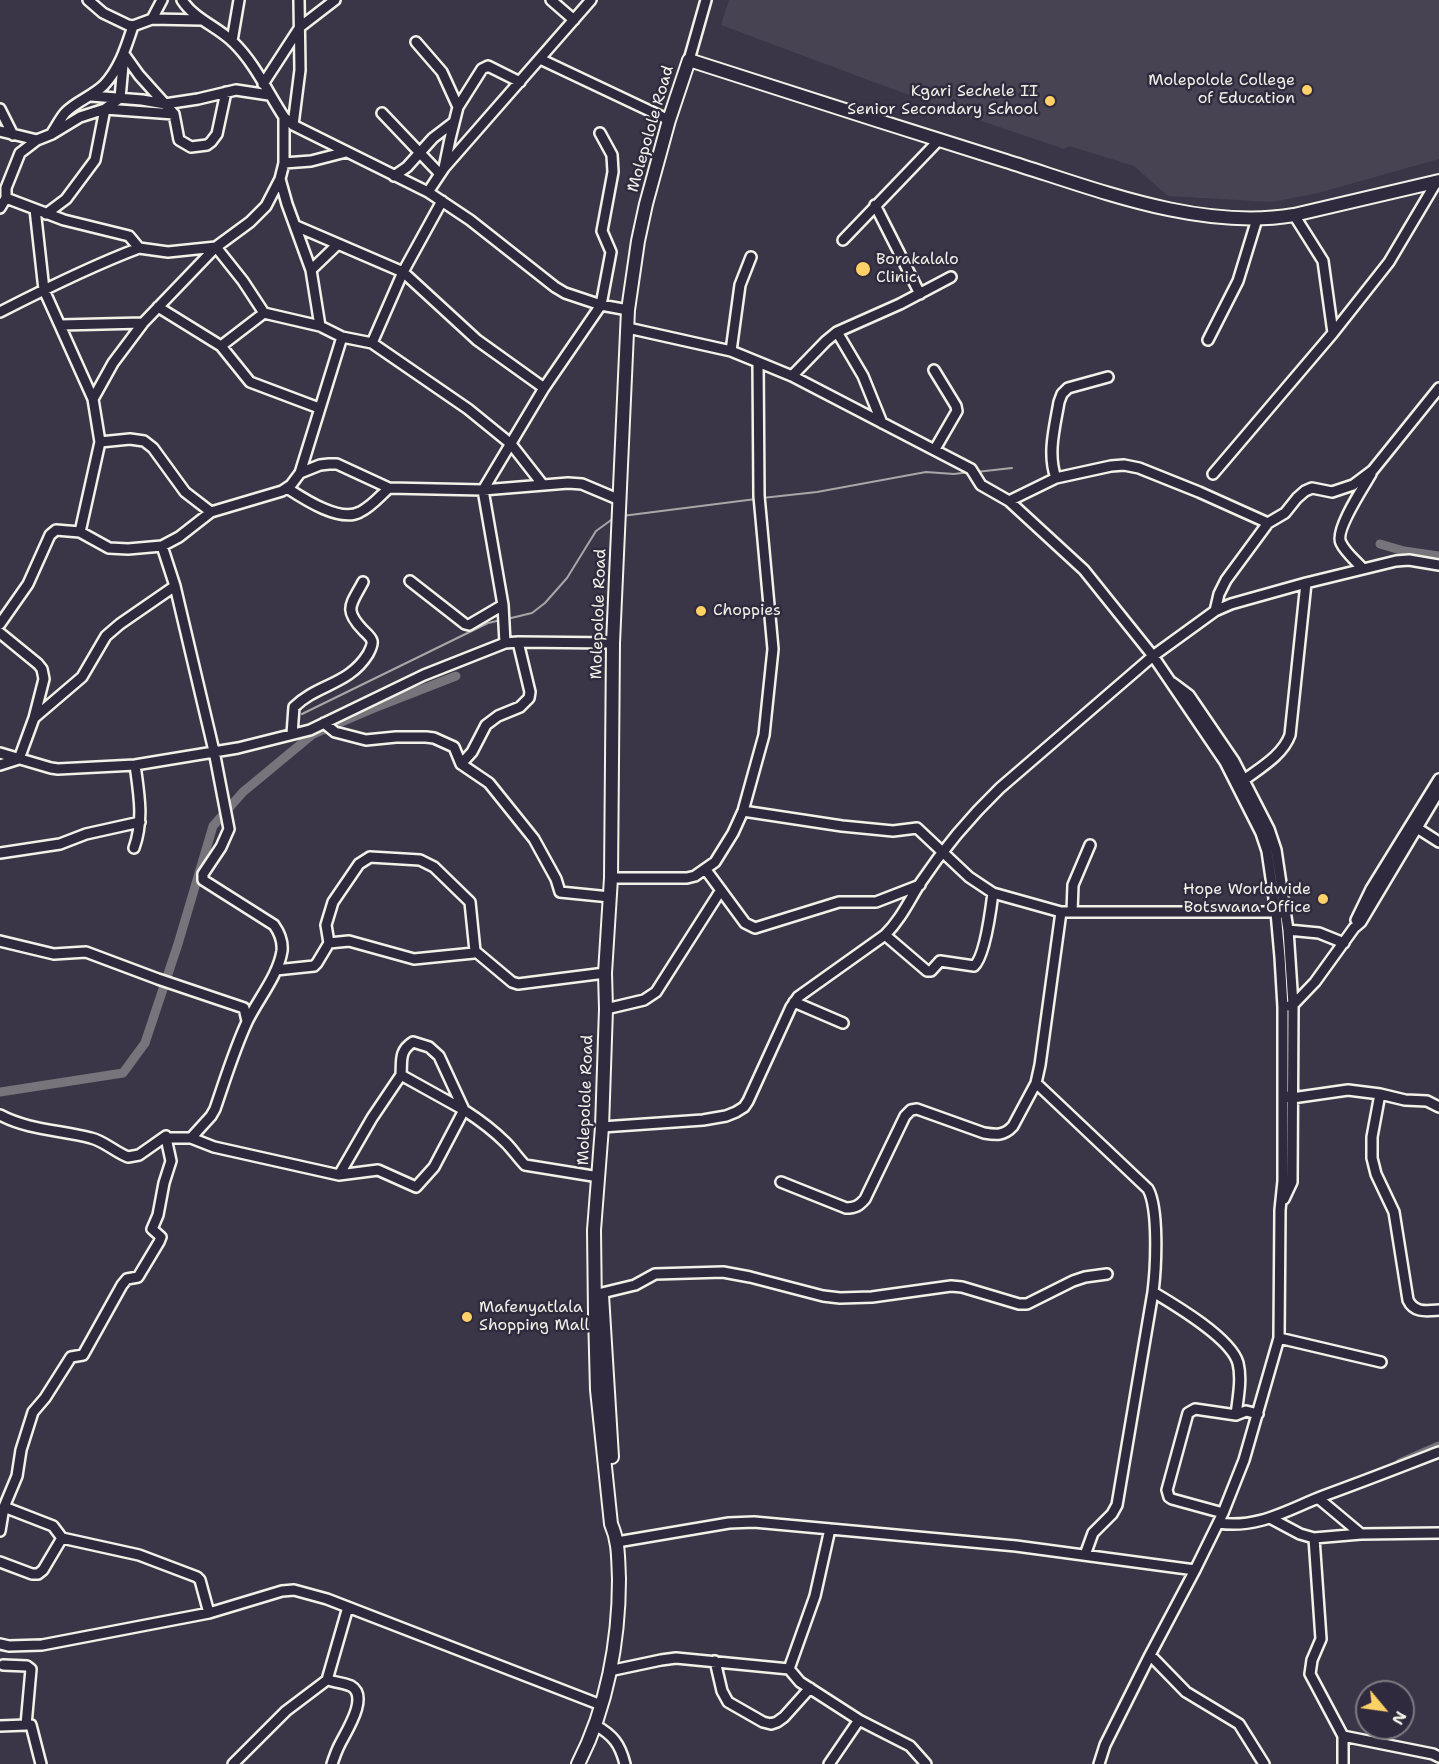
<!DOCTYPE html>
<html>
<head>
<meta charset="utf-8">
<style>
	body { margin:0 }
	#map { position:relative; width:1439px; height:1764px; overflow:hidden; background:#3b3647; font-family:"Shantell Sans",sans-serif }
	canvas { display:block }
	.north { position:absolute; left:1355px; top:1680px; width:60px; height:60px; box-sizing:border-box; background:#2f2a3d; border:2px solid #7e7a81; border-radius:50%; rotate:119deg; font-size:16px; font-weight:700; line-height:24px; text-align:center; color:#f4f1e8 }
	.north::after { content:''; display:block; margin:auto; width:21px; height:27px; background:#ffd166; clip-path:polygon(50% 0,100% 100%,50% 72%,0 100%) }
</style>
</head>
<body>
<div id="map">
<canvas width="1439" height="1764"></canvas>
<div class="north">N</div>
</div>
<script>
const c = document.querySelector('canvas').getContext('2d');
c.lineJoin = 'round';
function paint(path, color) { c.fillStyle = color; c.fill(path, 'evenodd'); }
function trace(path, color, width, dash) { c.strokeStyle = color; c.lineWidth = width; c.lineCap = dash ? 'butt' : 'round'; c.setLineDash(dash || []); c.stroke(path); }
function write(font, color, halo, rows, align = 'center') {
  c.font = font + ' "Shantell Sans",sans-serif'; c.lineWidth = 5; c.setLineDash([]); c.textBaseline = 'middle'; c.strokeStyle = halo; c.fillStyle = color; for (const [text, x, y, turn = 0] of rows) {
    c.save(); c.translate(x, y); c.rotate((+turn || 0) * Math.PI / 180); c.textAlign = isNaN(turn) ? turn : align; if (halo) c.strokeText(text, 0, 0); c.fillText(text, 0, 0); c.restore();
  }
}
paint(new Path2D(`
	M 729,0 L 1439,0 L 1439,159 L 1318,193 L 1272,202 L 1168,196 L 1134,166 L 1069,146 L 1064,149 L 949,110 L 721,25 Z`), '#484352');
trace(new Path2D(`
	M 976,472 L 1012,468
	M 762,498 L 817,492 L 926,472 L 954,474 L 970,472
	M 622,516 L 756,499
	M 507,619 L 532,613 L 545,603 L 567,578 L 596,531 L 614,518
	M 302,714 L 488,623 L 501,620`), '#aaa6a7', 2);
trace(new Path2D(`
	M 1380,544 L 1404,551 L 1439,556
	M 0,1092 L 123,1073 L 145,1043 L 178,944 L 213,826 L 243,792 L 313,734 L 374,708 L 456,676
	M 1400,1463 L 1439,1446`), '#78747b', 9);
const minor = new Path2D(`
	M 88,0 L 103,13 L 128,25 L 133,26 L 152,19 L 202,20
	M 182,0 C 194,19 218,27 233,42 C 255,63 268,93 284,117 L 293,125 L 428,192 L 470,220 L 555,287 L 565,293 L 601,305 L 628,310
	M 551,0 L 574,20
	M 152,19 L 162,0
	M 232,41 L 239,0
	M 416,42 L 442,72 L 458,107
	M 124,54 L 139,75 L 174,114 L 179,140 L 191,147 L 207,145 L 211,142 L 217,134 L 226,92
	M 540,59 L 669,120
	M 689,60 L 706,0
	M 263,84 L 300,27 L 335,0
	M 91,96 L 142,100 L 165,104 L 198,99 L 236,90 L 269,95
	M 0,109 L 13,135
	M 382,113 L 440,174
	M 293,125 L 300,70 L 299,0
	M 0,131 L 37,140 L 52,134 L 80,117 L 105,109 L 174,114
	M 52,133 C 56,127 60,119 65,113 C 75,102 93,96 104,85 C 120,68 126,47 133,26
	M 284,163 L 311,161 L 346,152
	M 444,168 L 591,0
	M 394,176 L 407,167 L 433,138 L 454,122
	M 280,179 L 287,204 L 311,270 L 320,326
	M 428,192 L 444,168 L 450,139 L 458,107 L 482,69 L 488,66 L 520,82
	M 6,198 L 64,220 L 129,236 L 139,248 L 168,252 L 216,247 L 250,222 L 266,206 L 280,179 L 284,163 L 284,117
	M 875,205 L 920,294
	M 0,208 L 6,198 L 6,188 L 20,153 L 37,140
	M 35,209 L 44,290 L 93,399 L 100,442 L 80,532
	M 46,214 L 66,199 L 95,160 L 105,109 L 120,98 L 124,54
	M 1294,215 L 1323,261 L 1333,333
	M 296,226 L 338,244
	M 843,240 L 939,140
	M 311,270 L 338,244 L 403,272 L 477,340 L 544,388
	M 158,307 L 221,346 L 264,313
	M 0,312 C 45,289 91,266 139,248
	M 61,325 L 143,323
	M 628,328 L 731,351 L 758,362 L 792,376 L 971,469 L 981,485 L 1009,501 L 1084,570 L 1153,656 L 1225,762 L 1261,833 L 1267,851 L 1276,912 L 1280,957 L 1283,1007 L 1283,1181 L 1280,1210 L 1279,1338 L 1244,1460 L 1223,1513 L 1195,1570 L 1150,1655 L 1105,1745 L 1099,1764
	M 837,332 L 863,376 L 882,423
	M 1208,340 L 1238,281 L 1257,219
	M 372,343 L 403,272 L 442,201
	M 221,346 L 250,382 L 319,408
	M 731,351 L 740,285 L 751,257
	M 934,370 L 956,406 L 957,411 L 935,449
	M 792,376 L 826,341 L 837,332 L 900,304 L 951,277
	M 93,399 L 113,363 L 143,323 L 216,247 L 243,281 L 264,313 L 320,326 L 342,337 L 372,343 L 468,409 L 511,444 L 543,485
	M 100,442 L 130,439 L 144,441 L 153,448 L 185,492 L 211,512
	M 300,473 L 342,337
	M 1213,474 L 1333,333 L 1389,262 L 1437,181
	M 1056,478 C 1047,454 1055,426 1059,402 L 1062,394 L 1068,388 L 1108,377
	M 287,488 C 304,499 340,523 360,512 C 371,507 380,496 389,488
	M 1009,501 L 1056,478 L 1111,466 L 1124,465 L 1139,468 L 1199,492 L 1268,523
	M 162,546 L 175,586 L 214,751 L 229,829 L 221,847 L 203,874 L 203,880 L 274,925 C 279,932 283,941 282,951 C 278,976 258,999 247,1022 C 234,1050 225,1080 215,1109 L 211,1116 L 191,1138
	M 1363,569 C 1356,561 1345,552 1341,543 C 1334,531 1364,486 1371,474
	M 410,581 L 465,624 L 469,625 L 503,605
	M 1215,611 L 1219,594 L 1226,580 L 1268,523 L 1285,513 L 1297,498 L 1305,491 L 1312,488 L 1332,492 L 1353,485 L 1373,470 L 1439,388
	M 0,624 L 28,584 L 50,535 L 56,530 L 80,532 L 109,548 L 128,549 L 162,546 L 179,537 L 211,512 L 282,491 L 291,485 L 300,473 L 320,465 L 329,464 L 337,464 L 389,488 L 483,490 L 568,483 L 582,484 L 620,500
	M 0,633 L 38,664 L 42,669 L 44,679 L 34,718 L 19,759 L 0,765
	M 505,643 L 503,605 L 483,490 L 544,388 L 601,305 L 611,252 L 602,231 L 613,172 L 612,155 L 600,133
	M 1173,683 L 1189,695 L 1234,761 L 1269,829 L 1276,850 L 1288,930 L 1293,1005 L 1292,1182 L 1284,1199
	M 34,718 L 82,677 L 106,636 L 120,624 L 175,586
	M 324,723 L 335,732 L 366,740 L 396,737 L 426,737 L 434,738 L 454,747 L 461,764 L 489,783 L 534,839 L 556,879 L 560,892 L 610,897
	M 292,734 L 294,707 C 317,684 349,685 368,654 C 370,650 373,645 372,641 C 371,637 366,633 363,630 C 343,609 351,605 363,582
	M 0,753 L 51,768 L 58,769 L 135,765 L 238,748 L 310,730 L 424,675 L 505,643 L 518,642 L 613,643
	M 461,764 L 472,752 L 486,725 L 498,716 L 520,707 L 529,698 L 530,692 L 518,642
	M 1240,781 L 1244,780 C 1260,768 1283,755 1290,735 L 1306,583
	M 743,811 L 842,826 L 893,831 L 917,828 L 969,877 L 993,893 L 1061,912 L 1276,912 L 1286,914
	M 1417,828 L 1439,842
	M 134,848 C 144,820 139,794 135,765
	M 0,853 L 60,844 L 86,834 L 140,822
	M 706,870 L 745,923 L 755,928 L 839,902 L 876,902 L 920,885
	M 611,878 L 687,878 L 695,876 L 715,862 L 733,833 L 743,811 L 764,735 L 773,649 L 759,496 L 758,362
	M 1072,912 L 1073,885 L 1090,845
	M 1356,920 L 1371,889 L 1439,779
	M 1288,930 L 1319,933 L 1344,943
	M 885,935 L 927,971 L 931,971 L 940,961 L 974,966 C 985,957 991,909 993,893
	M 0,941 L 54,954 L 86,952 L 158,979 L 244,1008 L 247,1021
	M 329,943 L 326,925 L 333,902 L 359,864 L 370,857 L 420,860 L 434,867 L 470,902 L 475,951
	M 276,970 L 314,966 L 317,963 L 329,943 L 349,941 L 414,959 L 474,953 L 475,951 L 512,982 L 518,984 L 605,973
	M 794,1002 L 843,1023
	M 1289,1006 L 1293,1005 L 1315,982 L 1354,928 L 1361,922 L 1439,791
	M 606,1009 L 644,1000 L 656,992 L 721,890
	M 1036,1083 L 1148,1189 C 1159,1209 1156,1268 1153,1292 C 1175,1305 1231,1338 1238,1363 C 1242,1379 1238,1398 1236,1415 L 1246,1411 L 1258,1414
	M 1380,1094 L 1405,1100 L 1427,1101 L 1439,1107
	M 1287,1096 L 1292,1098 L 1348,1090 L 1380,1094 L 1372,1137 L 1372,1158 L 1376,1174 L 1394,1212 L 1408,1300 C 1414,1313 1426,1311 1439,1310
	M 0,1115 C 28,1130 60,1130 91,1138 C 104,1141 115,1152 128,1157 L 139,1155 L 166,1136 L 166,1138 L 191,1138 L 214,1147 L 339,1175 L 378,1170 L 416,1187 L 434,1167 L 464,1110 L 439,1056 L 429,1047 L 413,1042 C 399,1051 402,1060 401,1075 L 464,1110 C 478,1119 494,1131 506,1143 C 513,1150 518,1158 525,1165 L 599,1177
	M 602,1127 L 703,1120 L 726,1116 L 736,1112 L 744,1107 L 748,1101 L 791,1007 L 798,997 L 885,935 C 900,920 908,903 919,885 C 941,852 971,816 1000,788 L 1153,656 L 1215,611 L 1231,604 L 1306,583 L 1396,561 L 1409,560 L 1439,565
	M 339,1175 L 372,1118 L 401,1075
	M 781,1182 L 846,1208 C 855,1208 859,1206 865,1199 L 905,1116 L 911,1110 L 917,1109 L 984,1133 C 996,1135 1004,1136 1013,1126 L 1036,1083 L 1040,1065 L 1061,912
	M 602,1293 L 635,1285 L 655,1274 L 723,1272 L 750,1277 L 823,1296 L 840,1298 L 872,1297 L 951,1286 L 962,1287 L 1019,1304 L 1027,1304 L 1073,1281 L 1085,1277 L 1107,1274
	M 1279,1338 L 1381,1362
	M 1318,1498 L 1361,1534
	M 4,1507 L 53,1526 L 62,1538 L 139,1555 L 197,1577 L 200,1580 L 209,1613
	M 1223,1513 L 1172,1499 L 1169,1497 L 1167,1490 L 1188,1413 L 1195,1409 L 1236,1415
	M 1270,1518 L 1300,1534 L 1314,1538 L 1361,1534 L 1439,1533
	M 1218,1523 C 1258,1529 1287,1510 1323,1496 C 1362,1482 1400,1467 1439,1452
	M 0,1531 L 4,1507 L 17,1476 L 21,1450 L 33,1412 L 45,1398 L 71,1357 L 83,1355 L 122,1285 L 127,1279 L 138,1277 L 159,1242 L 161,1237 L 152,1229 L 158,1215 L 164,1183 L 171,1161 L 166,1138
	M 1314,1538 L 1321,1639 L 1312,1660 L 1310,1674 L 1343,1736 L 1343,1764
	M 617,1542 L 729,1523 L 754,1522 L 1016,1546 L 1195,1570
	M 1085,1555 L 1093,1533 L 1112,1514 L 1117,1505 L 1153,1292
	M 0,1562 L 32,1574 L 38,1574 L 43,1570 L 62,1538
	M 0,1644 L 9,1646 L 42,1645 L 209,1613 L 282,1591 L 294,1590 L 327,1599 L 601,1705
	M 1150,1655 L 1186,1692 L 1239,1724 L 1264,1764
	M 715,1661 L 722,1691 L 728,1702 L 763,1722 L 771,1724 L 777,1722 L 784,1717 L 810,1688
	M 3,1665 L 27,1666 L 31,1669 L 26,1725 L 31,1725 L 41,1764
	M 789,1669 L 815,1596 L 830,1529
	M 609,1671 L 661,1660 L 676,1658 L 789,1669 L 800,1682 L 859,1720 L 910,1746 L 926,1764
	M 327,1680 C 335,1682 344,1683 351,1686 C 370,1697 345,1733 339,1746 C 336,1752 334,1758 332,1764
	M 595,1725 C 613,1735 620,1744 625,1764
	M 0,1726 L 26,1725
	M 1343,1736 L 1433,1754 L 1439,1757
	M 233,1764 L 286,1711 L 327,1680 L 348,1607
	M 829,1764 L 859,1720`);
const major = new Path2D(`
	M 602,1295 L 612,1457
	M 578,1764 C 607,1708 619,1641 619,1579 C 618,1559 619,1542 611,1524 L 597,1390 L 595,1313 L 594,1230 L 602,1127 L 606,1009 L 605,973 L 611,878 L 613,643 L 628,310 L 638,241 L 646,204 L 669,120 L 689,60 C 795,94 900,128 1006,161 C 1096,189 1199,231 1294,215 L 1439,181`);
trace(minor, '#f4f1e8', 14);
trace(major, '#f4f1e8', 16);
trace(minor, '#2f2a3d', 9);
trace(major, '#2f2a3d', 12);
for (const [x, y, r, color] of [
	[1307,90,6,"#ffd166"],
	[1050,101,6,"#ffd166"],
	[863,269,8,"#ffd166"],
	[701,611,6,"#ffd166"],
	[1323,899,6,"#ffd166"],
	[467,1317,6,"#ffd166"]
]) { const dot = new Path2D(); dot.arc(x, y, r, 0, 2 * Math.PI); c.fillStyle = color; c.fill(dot); trace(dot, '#2f2a3d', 2); }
write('16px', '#f4f1e8', '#2f2a3d', [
	["Molepolole College",1295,81],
	["of Education",1295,99],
	["Kgari Sechele II",1038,92],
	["Senior Secondary School",1038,110],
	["Borakalalo",876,260,"left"],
	["Clinic",876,278,"left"],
	["Choppies",713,611,"left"],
	["Hope Worldwide",1311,890],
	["Botswana Office",1311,908],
	["Mafenyatlala",479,1308,"left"],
	["Shopping Mall",479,1326,"left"]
], 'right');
write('16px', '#f4f1e8', '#2f2a3d', [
	["Molepolole Road",651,129,-74],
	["Molepolole Road",599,614,-88],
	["Molepolole Road",586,1100,-88]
]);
</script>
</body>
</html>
